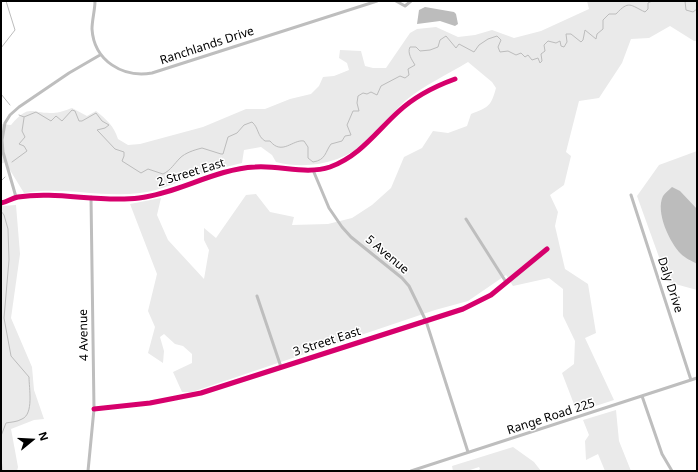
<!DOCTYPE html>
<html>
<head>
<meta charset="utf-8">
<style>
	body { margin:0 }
	#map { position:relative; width:698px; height:472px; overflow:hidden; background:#fff; font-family:"Noto Sans",sans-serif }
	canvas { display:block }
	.frame { position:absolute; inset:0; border:2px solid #000; pointer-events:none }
	.north { position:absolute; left:12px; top:420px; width:40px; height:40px; -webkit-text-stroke:3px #fff; paint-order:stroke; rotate:72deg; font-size:11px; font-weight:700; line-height:16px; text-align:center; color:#000 }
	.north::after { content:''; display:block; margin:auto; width:14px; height:18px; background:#000; clip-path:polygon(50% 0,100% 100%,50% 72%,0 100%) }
</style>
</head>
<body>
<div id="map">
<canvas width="698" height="472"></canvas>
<div class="frame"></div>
<div class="north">N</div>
</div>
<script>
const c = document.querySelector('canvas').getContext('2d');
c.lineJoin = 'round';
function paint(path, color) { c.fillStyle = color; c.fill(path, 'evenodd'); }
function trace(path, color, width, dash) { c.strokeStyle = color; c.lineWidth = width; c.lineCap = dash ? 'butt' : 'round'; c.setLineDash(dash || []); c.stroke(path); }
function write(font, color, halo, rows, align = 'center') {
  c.font = font + ' "Noto Sans",sans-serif'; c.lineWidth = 3; c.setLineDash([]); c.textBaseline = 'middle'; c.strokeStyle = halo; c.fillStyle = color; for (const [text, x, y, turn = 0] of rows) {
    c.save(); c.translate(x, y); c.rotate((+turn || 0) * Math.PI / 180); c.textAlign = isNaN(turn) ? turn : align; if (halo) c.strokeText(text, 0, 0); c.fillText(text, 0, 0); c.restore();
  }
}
paint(new Path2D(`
	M 587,1 L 697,1 L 697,41 L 694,41 L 670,26 L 649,38 L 631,39 L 622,63 L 599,98 L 579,101 L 566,152 L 571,156 L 564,185 L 550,195 L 558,212 L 555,226 L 565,269 L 588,284 L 596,333 L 585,338 L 614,400 L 577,412 L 562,373 L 574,364 L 575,341 L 563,316 L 563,289 L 549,278 L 513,286 L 506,275 L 468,301 L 435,310 L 192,392 L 182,392 L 173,372 L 192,363 L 192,354 L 183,346 L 175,344 L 164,334 L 160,337 L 164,351 L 163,363 L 148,353 L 155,327 L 148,311 L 157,274 L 130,204 L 161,198 L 157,215 L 168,240 L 204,279 L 209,250 L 204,240 L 204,228 L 216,238 L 246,195 L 256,194 L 270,212 L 294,217 L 292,225 L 328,224 L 352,218 L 372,205 L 391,188 L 404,157 L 422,148 L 433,131 L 448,133 L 467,126 L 471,114 C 488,107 491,107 496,88 L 492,82 L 468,62 C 447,75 424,85 405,101 C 392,113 381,130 368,141 C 342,163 308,170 276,162 L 272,155 L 261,147 L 244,150 L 242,163 C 227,167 212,170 197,175 C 177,182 163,190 140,193 C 101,198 62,186 24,193 L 5,162 L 1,164 L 1,124 L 11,125 C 30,103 30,114 53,113 C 59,113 66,110 72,108 L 87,116 L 96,111 C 107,120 114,126 118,139 L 128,145 L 140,144 L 203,127 L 246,109 L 265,109 L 290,99 L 311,94 L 319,86 L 323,77 L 334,76 L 349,70 L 347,63 L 339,58 L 340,50 L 361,51 L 365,66 L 373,68 L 386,68 L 410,33 L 417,29 L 436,27 L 458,37 L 475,35 L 492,30 L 514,38 L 541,31 L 589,9 Z
	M 697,151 L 697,290 L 668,282 L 637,196 L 659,165 Z
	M 16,205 L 20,254 L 11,318 L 32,367 L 34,390 L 44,419 L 34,420 L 11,429 L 18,467 L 17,471 L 1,471 L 1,206 Z
	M 616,410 L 619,441 L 631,471 L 605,471 L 598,454 L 586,460 L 585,441 L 589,435 L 583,420 Z
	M 513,447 L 534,462 L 541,471 L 477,471 L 480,469 L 479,467 L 467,471 L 453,471 L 452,466 Z`), '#eaeaea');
paint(new Path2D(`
	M 425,7 L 454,12 L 456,14 L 458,24 L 455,26 L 440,21 L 417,24 L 419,10 Z
	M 672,187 L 680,191 L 697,209 L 697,264 C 692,261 685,258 681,254 C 670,243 655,212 663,196 C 665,193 669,190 672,187 Z`), '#bcbcbc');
trace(new Path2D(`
	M 685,1 L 686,10 L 693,12 L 697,9
	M 1,48 L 15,30 L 6,1
	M 1,94 L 10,105
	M 19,115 L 24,117
	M 24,117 L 36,112 L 51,121 L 56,116 L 62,121 L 72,110 L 75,111 L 79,121 L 82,121 L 96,113 L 102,121 L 109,125 L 105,128 L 97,130 L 99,132 L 115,149 L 124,152 L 124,156 L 122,161 L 141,173 L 148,169 L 163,174 C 171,170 174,164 180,158 C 185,153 194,150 202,148 L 221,154 L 223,154 L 228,137 L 237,133 L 244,125 L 252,122 C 259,128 257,136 265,141 L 270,141 C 282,156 293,139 304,141 L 308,147 L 308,158 L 313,162 C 326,160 325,152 331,144 L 342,141 L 345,136 L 351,135 L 347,125 L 353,111 L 359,111 L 357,103 L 358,96 L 363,93 L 367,94 L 371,92 L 377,95 L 381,86 L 400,76 L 405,78 L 409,75 L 408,69 L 415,65 C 412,60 407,53 410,47 L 416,47 L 420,51 L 430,50 L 438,47 L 440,40 L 446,36 L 456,48 L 459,44 L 474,52 L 479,45 L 488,39 L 497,36 L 501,40 L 498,47 L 500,52 L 508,51 L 516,55 L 521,53 L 525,57 L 528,55 L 532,60 L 538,58 L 540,63 L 542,61 L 541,54 L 545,51 L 544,45 L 548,41 L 556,43 L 560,41 L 561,46 L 564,47 L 567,42 L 566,34 L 571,34 L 581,42 L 583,40 L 585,30 L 596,39 L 597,34 L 603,29 L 603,20 L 609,14 L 616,14 C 629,0 630,5 645,12 L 648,9 L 648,3 L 652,1
	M 12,162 L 27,151 L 24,146 L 19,144 L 25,137 L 22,131 L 24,118
	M 1,181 L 5,177
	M 1,211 L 4,215 L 8,229 L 9,260 L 4,318 L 11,356 L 29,377 C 29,388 34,414 22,419 C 17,422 11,422 6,423 L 1,436
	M 1,455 L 2,471`), '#bcbcbc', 1);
trace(new Path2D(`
	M 95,1 C 95,10 92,20 92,29 C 94,61 123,78 152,73 L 377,1
	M 396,1 L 405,6 L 411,1
	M 313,170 L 329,208 L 342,227 L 351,237 L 402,278 L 409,286 L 426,321 L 468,452
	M 631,195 L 691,380
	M 16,197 L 3,152 L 2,140 L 5,123 L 10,115 L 19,107 L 69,73 L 100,55
	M 1,203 C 7,202 12,198 18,197 C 58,191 99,203 139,198 C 179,193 215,169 255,167 C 280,165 306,175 330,167 C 360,156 376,132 398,112 C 415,96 433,87 455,79
	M 466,219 L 506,282
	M 257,296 L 281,367
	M 642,396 L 662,454 L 672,471
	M 94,409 L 150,403 L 201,393 L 463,309 L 491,295 L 547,249
	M 88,471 L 94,409 L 91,197
	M 411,471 L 697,378`), '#bebebe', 3);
trace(new Path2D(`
	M 1,203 C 7,202 12,198 18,197 C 58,191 99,203 139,198 C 179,193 215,169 255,167 C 280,165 306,175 330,167 C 360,156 376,132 398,112 C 415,96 433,87 455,79
	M 94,409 L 150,403 L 201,393 L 463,309 L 491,295 L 547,249`), '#d6006c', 5);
write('12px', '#000', '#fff', [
	["Ranchlands Drive",207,46,-18],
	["2 Street East",191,173,-17],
	["5 Avenue",387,255,40],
	["Daly Drive",670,285,72],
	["4 Avenue",84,335,-91],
	["3 Street East",327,342,-18],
	["Range Road 225",551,417,-18]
]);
</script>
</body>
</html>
